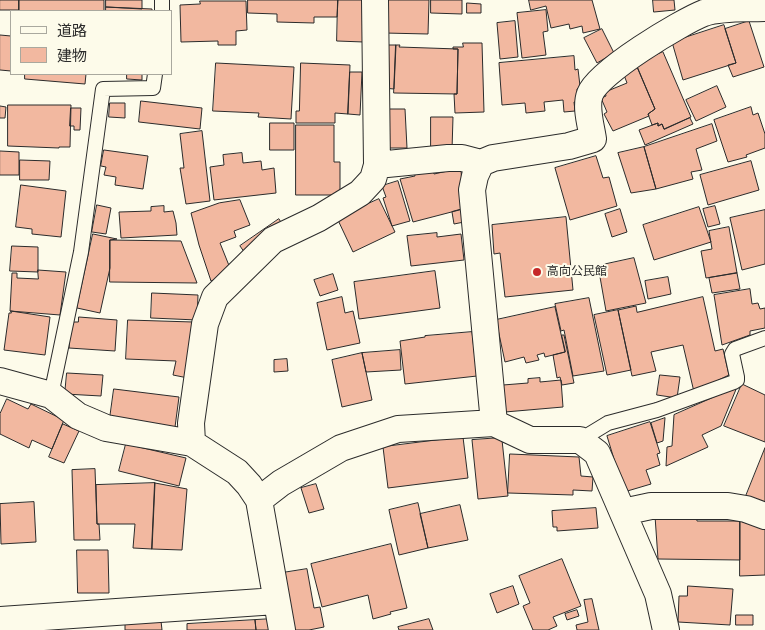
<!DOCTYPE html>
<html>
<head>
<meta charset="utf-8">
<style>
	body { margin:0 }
	#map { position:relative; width:765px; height:630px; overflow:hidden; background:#fdfbea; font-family:"PT Sans Narrow","Noto Sans JP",sans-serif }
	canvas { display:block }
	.legend { position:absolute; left:10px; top:10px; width:162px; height:65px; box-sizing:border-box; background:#fdfbea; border:1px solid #a9a89e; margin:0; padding:6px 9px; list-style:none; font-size:15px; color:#2b2b2b }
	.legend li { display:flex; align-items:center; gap:10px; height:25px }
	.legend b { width:25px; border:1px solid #a9a89e }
</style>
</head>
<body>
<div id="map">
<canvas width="765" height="630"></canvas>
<ul class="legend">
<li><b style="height:6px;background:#fdfbea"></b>道路</li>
<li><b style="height:14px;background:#f2b8a0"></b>建物</li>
</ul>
</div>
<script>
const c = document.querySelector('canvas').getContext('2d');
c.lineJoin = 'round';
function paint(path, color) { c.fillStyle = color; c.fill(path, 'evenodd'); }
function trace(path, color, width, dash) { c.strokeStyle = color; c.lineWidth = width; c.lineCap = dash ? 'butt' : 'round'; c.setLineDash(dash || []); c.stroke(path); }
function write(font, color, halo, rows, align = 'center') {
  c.font = font + ' "PT Sans Narrow","Noto Sans JP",sans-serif'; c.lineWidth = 4; c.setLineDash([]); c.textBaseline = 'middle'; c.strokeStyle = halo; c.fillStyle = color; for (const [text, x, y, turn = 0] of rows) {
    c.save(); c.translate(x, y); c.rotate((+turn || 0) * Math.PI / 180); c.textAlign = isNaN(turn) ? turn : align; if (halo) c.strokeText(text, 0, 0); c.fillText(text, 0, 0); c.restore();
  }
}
const building = new Path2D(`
	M 0,0 L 19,0 L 19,10 L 0,10 Z
	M 19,0 L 104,0 L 104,11 L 19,11 Z
	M 106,0 L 142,0 L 142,9 L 106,7 Z
	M 248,0 L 338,0 L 337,17 L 314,17 L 314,23 L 277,22 L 277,14 L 248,13 Z
	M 338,0 L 365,0 L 364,42 L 337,41 Z
	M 384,0 L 429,0 L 428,34 L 384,33 Z
	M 431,0 L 462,0 L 462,14 L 431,13 Z
	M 529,0 L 592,0 L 600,29 L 583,33 L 582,26 L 570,29 L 569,24 L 551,28 L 546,6 L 531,10 Z
	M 653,0 L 674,0 L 675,10 L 654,12 Z
	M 200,1 L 246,1 L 247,30 L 236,31 L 236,45 L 218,45 L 218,41 L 181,42 L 180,5 L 200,4 Z
	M 467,3 L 481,4 L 481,13 L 467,13 Z
	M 106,7 L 152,9 L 152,11 L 106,11 Z
	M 546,10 L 548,31 L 543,32 L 546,55 L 522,58 L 517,13 Z
	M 515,21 L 518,57 L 500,59 L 497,23 Z
	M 749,21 L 764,67 L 733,77 L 728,65 L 736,63 L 725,29 Z
	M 724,25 L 736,63 L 683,80 L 672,42 Z
	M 602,29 L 614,53 L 597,63 L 584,38 Z
	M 0,35 L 11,36 L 11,71 L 0,70 Z
	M 463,43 L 482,43 L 484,112 L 455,113 L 454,94 L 457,94 L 458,49 L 453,49 L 453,47 L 463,47 Z
	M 384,45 L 396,45 L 394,89 L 383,88 Z
	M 396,45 L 400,45 L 399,47 L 458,49 L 457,94 L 394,93 Z
	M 663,52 L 691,117 L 664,129 L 662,124 L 658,126 L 658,123 L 652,125 L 648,114 L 655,109 L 636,64 Z
	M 574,56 L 575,70 L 578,69 L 580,86 L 577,89 L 578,102 L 574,102 L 575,111 L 564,112 L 563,100 L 544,102 L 545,111 L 526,113 L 525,103 L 502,105 L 499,63 Z
	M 216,63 L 294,67 L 291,119 L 258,117 L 259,113 L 213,111 Z
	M 301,63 L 350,65 L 348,114 L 335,113 L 335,123 L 296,123 L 296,111 L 299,111 Z
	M 637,67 L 655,109 L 648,114 L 649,116 L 613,131 L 604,114 L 607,112 L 601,98 L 606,96 L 605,92 L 627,83 L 624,75 Z
	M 350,72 L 362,72 L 360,115 L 348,114 Z
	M 25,74 L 86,74 L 85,84 L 25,79 Z
	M 127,74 L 142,74 L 142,80 L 127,79 Z
	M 717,86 L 726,107 L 696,121 L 686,100 Z
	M 141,101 L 202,108 L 200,129 L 139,122 Z
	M 110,103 L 125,103 L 125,118 L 109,117 Z
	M 8,105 L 71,105 L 70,147 L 59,147 L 59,148 L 8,146 Z
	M 0,106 L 6,107 L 5,118 L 0,118 Z
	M 751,107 L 753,115 L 758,113 L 765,134 L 765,148 L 746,155 L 747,157 L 728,162 L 714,120 Z
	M 71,108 L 81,108 L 80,130 L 74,130 L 74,126 L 70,126 Z
	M 388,109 L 405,109 L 407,148 L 389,148 Z
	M 431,117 L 453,117 L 452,150 L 431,151 Z
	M 690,118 L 693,124 L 645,145 L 639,130 L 658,123 L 658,126 L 662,124 L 664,129 Z
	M 270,123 L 294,123 L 294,150 L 270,150 Z
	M 712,124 L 717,141 L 696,149 L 702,170 L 691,172 L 693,179 L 656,189 L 644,147 Z
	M 296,125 L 334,125 L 334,162 L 340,162 L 340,193 L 337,195 L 296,195 Z
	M 202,131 L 210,201 L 186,204 L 180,168 L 184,168 L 180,134 Z
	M 644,147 L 656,189 L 631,193 L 618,153 Z
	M 104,150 L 148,156 L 143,189 L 115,185 L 116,177 L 104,175 L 106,167 L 101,166 Z
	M 0,151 L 19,152 L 19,175 L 0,175 Z
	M 242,153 L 243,163 L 261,161 L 262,170 L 274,168 L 276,193 L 214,200 L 210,167 L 224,165 L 223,155 Z
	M 596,156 L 603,178 L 609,177 L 617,206 L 570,220 L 555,168 Z
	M 20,160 L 50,161 L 49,180 L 20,180 Z
	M 751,161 L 759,190 L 708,205 L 700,175 Z
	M 432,167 L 434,174 L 461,168 L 463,209 L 413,222 L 400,179 L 415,176 L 414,171 Z
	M 398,181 L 410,221 L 392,226 L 383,198 L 386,197 L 382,186 Z
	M 21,185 L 66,191 L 61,237 L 32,234 L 32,229 L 16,227 Z
	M 379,199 L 395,232 L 353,252 L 337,218 Z
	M 240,200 L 250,225 L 234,231 L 236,237 L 220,243 L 232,273 L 211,281 L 199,245 L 191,213 L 219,203 Z
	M 97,205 L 111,208 L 106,234 L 92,232 Z
	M 164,206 L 164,212 L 173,211 L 176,223 L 177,235 L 121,238 L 119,212 L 151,211 L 151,207 Z
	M 715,206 L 720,224 L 708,227 L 703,209 Z
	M 699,207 L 711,242 L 654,260 L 643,225 Z
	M 463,209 L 464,222 L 454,224 L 452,212 Z
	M 620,209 L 627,232 L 612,237 L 605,214 Z
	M 765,210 L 765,264 L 742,270 L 730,218 Z
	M 566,217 L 573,290 L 505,297 L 500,253 L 494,254 L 492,225 Z
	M 279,219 L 285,229 L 247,256 L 240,246 Z
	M 729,227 L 737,273 L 706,278 L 701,251 L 712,249 L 709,231 Z
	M 437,233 L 437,237 L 461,234 L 464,260 L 411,266 L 407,236 Z
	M 93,234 L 117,239 L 110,240 L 110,268 L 100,313 L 77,308 Z
	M 110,240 L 181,241 L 197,283 L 110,282 Z
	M 12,246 L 38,247 L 38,272 L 10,271 Z
	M 634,258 L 646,303 L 606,311 L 600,277 L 601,277 L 600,270 L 604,270 L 602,265 Z
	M 38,270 L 66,272 L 60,315 L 10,311 L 12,273 L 17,273 L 17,278 L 38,279 Z
	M 435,271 L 440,308 L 359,319 L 354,282 Z
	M 737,273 L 740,289 L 712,293 L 709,278 Z
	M 333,274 L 338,290 L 320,296 L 314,280 Z
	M 668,277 L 671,294 L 648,299 L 645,281 Z
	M 750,289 L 752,304 L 758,303 L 760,309 L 765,308 L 765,328 L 750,331 L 750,335 L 722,345 L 714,295 Z
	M 152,293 L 198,295 L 197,320 L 151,318 Z
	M 342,297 L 345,313 L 353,311 L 360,343 L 327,350 L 317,303 Z
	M 703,297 L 715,351 L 723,349 L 729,375 L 694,392 L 683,345 L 651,352 L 656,371 L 632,376 L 618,310 L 636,306 L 637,312 Z
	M 589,298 L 604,371 L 573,376 L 564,330 L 561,331 L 555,304 Z
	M 555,307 L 565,352 L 545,357 L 544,353 L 537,355 L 539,360 L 526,363 L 524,357 L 505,362 L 496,320 Z
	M 618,310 L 631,370 L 607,375 L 594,315 Z
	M 11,311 L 50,317 L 45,355 L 4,350 L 9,313 L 11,313 Z
	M 79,317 L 117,320 L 115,351 L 69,348 L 70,332 L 73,322 L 78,322 Z
	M 128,320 L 193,322 L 188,378 L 173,375 L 176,361 L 126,359 Z
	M 472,332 L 477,376 L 405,384 L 400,341 L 425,337 L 425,336 Z
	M 562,335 L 564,335 L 574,383 L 562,385 L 560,377 L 557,378 L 553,355 L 565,352 Z
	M 400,350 L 401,370 L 366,372 L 362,353 Z
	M 362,353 L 372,400 L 342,407 L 332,360 Z
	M 287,359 L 288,371 L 274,372 L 274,360 Z
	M 67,373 L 103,375 L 101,396 L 65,394 Z
	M 660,375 L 680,377 L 677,398 L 657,395 Z
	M 540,378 L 540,382 L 561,380 L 563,407 L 505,412 L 503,385 L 528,383 L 528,379 Z
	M 742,384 L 765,395 L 765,442 L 724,426 Z
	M 737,387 L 721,426 L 702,435 L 708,447 L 666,466 L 667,447 L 672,446 L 674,415 Z
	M 114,389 L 179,397 L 175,427 L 110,418 Z
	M 7,399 L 28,409 L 31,404 L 64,420 L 52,449 L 32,440 L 29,448 L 0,434 L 0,414 Z
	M 665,418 L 663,441 L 657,443 L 651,423 Z
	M 650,422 L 660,453 L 657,454 L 660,465 L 646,470 L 651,484 L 624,492 L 607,436 Z
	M 63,424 L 79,431 L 64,463 L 49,457 Z
	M 463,437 L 468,478 L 388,488 L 383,447 Z
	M 497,438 L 502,440 L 508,496 L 478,499 L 472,440 Z
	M 126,444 L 186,458 L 179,486 L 119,471 Z
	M 765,448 L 765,505 L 746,496 Z
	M 510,454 L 579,457 L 581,476 L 593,477 L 592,491 L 573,490 L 573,495 L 508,493 Z
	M 95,469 L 97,524 L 99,524 L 100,540 L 74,540 L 72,470 Z
	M 155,483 L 187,489 L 182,550 L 152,549 Z
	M 155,483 L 152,549 L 133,548 L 135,524 L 97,524 L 96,485 Z
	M 316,484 L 324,509 L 309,513 L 301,488 Z
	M 34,502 L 36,542 L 1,544 L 0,504 Z
	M 418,503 L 428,548 L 399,555 L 389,510 Z
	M 460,505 L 468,540 L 428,548 L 420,514 Z
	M 596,508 L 598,528 L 557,531 L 557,527 L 553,527 L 552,511 Z
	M 696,515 L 697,521 L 740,521 L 740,560 L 658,559 L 655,516 Z
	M 740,521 L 765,529 L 765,575 L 740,576 Z
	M 391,544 L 407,608 L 390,612 L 391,614 L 373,619 L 368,595 L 322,607 L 311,564 Z
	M 77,550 L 108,550 L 109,593 L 78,593 Z
	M 562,559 L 581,606 L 553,617 L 557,626 L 548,630 L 533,630 L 523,606 L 530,603 L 519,576 Z
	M 307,569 L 314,608 L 320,607 L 324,627 L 309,630 L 292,630 L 282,573 Z
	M 513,586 L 519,604 L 497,613 L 490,594 Z
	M 688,586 L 733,589 L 730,625 L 678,622 L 679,596 L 687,596 Z
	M 592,599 L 599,630 L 577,630 L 576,625 L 588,622 L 584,600 Z
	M 577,610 L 579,616 L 567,620 L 565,614 Z
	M 736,615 L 753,615 L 753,625 L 736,625 Z
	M 272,619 L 274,630 L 256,630 L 255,620 Z
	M 429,619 L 433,630 L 399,630 L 398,627 Z
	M 255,620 L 256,630 L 187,630 L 187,624 Z
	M 161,621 L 162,630 L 125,630 L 125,623 Z`);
paint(building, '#f2b8a0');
trace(building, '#2b2b2b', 1);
const service = new Path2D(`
	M 162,0 L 162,11
	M 51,395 L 81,252 L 103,89 L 153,88 L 155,74
	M 580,440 L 608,423 L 657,410 L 734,382 L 737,380 L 737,377 L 732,354 L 735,349 L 765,338`);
const minor = new Path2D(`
	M 481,163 L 475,176 L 472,190 L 494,423 L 530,440 L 580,440 L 597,453 L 658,594 L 666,630
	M 377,165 L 448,158 L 462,158 L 481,163 L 493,158 L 569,146 L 593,139 C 591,125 585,107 590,94 C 598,72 681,22 704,13 C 723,7 745,9 765,8
	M 0,381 L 51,395 L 78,416 L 106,428 L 192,443 L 237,472 L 249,485 L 259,500 L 282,630
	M 192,443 L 191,423 L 205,324 L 215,297 L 273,240 L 319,218 L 360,193 L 373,179 L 377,165 L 375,0
	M 259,500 L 281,483 L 341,448 L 398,429 L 494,423
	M 623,512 L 651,506 L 728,506 L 746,509 L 765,516
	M 0,620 L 276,601`);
trace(service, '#2b2b2b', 16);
trace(minor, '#2b2b2b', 28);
trace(service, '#fdfbea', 14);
trace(minor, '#fdfbea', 26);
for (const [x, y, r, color] of [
	[537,272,5,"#c62828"]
]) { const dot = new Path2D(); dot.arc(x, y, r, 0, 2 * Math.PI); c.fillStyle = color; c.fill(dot); trace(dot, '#fdfbea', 2); }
write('12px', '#2b2b2b', '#fdfbea', [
	["高向公民館",547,272]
], 'left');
</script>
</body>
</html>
